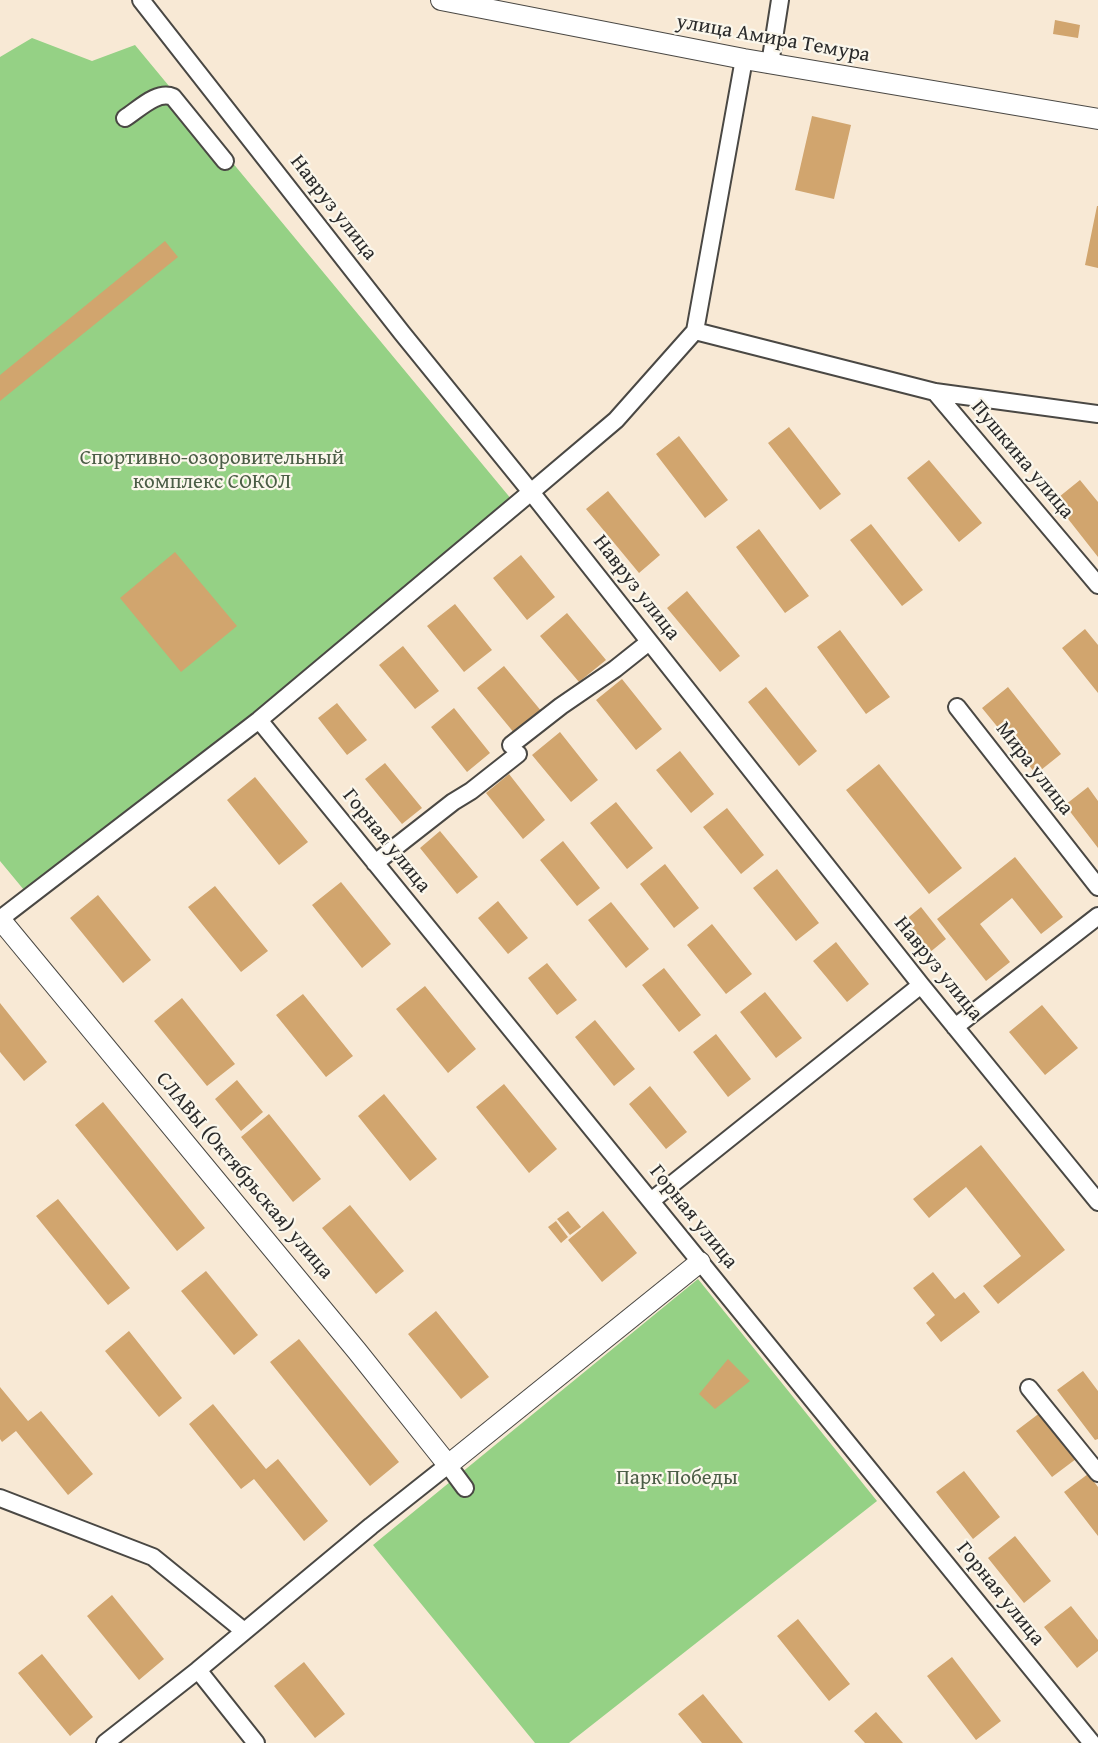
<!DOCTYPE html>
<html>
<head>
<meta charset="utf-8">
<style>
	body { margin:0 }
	canvas { display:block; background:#f8e9d5 }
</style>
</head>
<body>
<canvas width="1098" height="1743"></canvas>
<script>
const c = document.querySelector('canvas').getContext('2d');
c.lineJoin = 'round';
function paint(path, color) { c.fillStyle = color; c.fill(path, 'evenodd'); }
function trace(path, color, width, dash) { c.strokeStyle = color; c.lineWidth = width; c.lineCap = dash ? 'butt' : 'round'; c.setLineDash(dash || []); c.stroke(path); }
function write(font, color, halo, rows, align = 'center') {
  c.font = font + ' "Gentium Book Plus",serif'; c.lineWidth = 4.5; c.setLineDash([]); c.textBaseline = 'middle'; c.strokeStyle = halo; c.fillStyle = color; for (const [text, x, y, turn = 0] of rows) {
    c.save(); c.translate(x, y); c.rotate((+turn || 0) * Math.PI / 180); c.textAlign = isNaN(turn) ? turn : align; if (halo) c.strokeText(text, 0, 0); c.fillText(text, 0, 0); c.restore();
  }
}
paint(new Path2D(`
	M 32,38 L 92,61 L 135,45 L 512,500 L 211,749 L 24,890 L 0,861 L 0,57 Z
	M 698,1279 L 877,1501 L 569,1743 L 535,1743 L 373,1545 Z`), '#95d185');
paint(new Path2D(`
	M 1055,20 L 1080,25 L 1078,38 L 1053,34 Z
	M 812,116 L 851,125 L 834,199 L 795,190 Z
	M 1097,206 L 1098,206 L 1098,268 L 1085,265 Z
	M 165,241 L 178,257 L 0,401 L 0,375 Z
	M 789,427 L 841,494 L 820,510 L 768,443 Z
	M 679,436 L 728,500 L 705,518 L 656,454 Z
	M 929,460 L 982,523 L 959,542 L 907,478 Z
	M 1080,480 L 1098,502 L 1098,557 L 1054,501 Z
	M 608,491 L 660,555 L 639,573 L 586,509 Z
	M 871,524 L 923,590 L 902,606 L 850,540 Z
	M 759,529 L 809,596 L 785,613 L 736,547 Z
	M 175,552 L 237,626 L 181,672 L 120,598 Z
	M 521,555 L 555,597 L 527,620 L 493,578 Z
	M 687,591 L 740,656 L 720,672 L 667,608 Z
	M 455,604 L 492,650 L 464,672 L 427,626 Z
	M 567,613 L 606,660 L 579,682 L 540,636 Z
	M 1085,629 L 1098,645 L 1098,693 L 1062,648 Z
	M 840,630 L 890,697 L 866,714 L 817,647 Z
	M 403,646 L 439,691 L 415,709 L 379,665 Z
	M 504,666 L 542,712 L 515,734 L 477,688 Z
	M 622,679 L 662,729 L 636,750 L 596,700 Z
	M 766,687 L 817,751 L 799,766 L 748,702 Z
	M 1008,687 L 1061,754 L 1036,774 L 982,708 Z
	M 337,703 L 367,740 L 347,755 L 318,718 Z
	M 454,708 L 490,753 L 467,772 L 431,727 Z
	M 560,732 L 598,780 L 571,802 L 532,755 Z
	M 680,751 L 714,794 L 691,813 L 656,770 Z
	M 385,763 L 422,808 L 402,824 L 365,779 Z
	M 879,764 L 962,868 L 929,894 L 846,790 Z
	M 509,774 L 545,820 L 523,839 L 486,793 Z
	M 255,777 L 308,842 L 279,865 L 227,800 Z
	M 1088,787 L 1098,801 L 1098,848 L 1065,805 Z
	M 616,802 L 653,848 L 627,869 L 590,823 Z
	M 727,808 L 764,855 L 741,874 L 703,827 Z
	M 440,831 L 478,877 L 457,894 L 420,848 Z
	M 563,841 L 600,888 L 577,906 L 540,860 Z
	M 1015,857 L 1063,917 L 1041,934 L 1012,898 L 980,924 L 1010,962 L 986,981 L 937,919 Z
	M 665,864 L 699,908 L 674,928 L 640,884 Z
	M 777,869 L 819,923 L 796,941 L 753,888 Z
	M 341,882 L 391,944 L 362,968 L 312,905 Z
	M 215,886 L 268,951 L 241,972 L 188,907 Z
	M 98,895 L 151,960 L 123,983 L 70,918 Z
	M 498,901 L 528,938 L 508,954 L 478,918 Z
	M 611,902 L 649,949 L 626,968 L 588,920 Z
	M 921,907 L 946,939 L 929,953 L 904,921 Z
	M 712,924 L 752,974 L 726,994 L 687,945 Z
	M 836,942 L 869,984 L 847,1002 L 813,961 Z
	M 547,963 L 577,1000 L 557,1015 L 528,978 Z
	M 664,968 L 701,1015 L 679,1032 L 642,985 Z
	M 425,986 L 476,1049 L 448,1073 L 396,1009 Z
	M 765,992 L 802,1038 L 776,1058 L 740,1012 Z
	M 303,994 L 353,1056 L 326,1077 L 276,1015 Z
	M 182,998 L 235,1064 L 207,1086 L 154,1021 Z
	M 0,1003 L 47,1062 L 24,1081 L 0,1052 Z
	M 1042,1005 L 1078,1048 L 1045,1075 L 1009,1032 Z
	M 595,1020 L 635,1069 L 614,1086 L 575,1037 Z
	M 716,1034 L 751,1079 L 728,1097 L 693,1052 Z
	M 237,1080 L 263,1112 L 241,1131 L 215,1099 Z
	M 504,1084 L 557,1149 L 529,1173 L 476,1107 Z
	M 650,1086 L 687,1132 L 666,1149 L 629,1104 Z
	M 384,1094 L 437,1159 L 410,1181 L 358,1116 Z
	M 103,1102 L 205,1228 L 177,1251 L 75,1125 Z
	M 269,1114 L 321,1179 L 293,1202 L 241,1137 Z
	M 981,1145 L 1065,1250 L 998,1304 L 983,1286 L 1021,1256 L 966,1187 L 929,1218 L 913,1199 Z
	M 58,1199 L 130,1288 L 108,1305 L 36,1216 Z
	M 350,1205 L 404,1271 L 376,1294 L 322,1228 Z
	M 568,1211 L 581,1227 L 570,1235 L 557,1219 Z
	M 603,1211 L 637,1253 L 602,1282 L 568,1240 Z
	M 556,1221 L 568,1237 L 561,1243 L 548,1227 Z
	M 206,1271 L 258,1335 L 234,1355 L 181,1291 Z
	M 933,1272 L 955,1299 L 964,1292 L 980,1312 L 941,1342 L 926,1323 L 935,1315 L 913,1288 Z
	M 436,1311 L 489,1377 L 461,1399 L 408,1334 Z
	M 129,1331 L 182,1398 L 159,1417 L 105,1351 Z
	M 299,1339 L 399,1462 L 370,1486 L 270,1362 Z
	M 728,1359 L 750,1381 L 715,1409 L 699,1394 Z
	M 1083,1371 L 1098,1391 L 1098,1439 L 1095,1440 L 1057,1390 Z
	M 0,1387 L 28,1421 L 41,1411 L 93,1474 L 68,1495 L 16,1431 L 2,1442 L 0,1439 Z
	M 213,1404 L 266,1469 L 278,1459 L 328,1521 L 304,1541 L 254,1479 L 241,1489 L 189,1424 Z
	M 1041,1412 L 1076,1459 L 1052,1477 L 1016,1431 Z
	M 964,1471 L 1000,1517 L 973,1539 L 936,1492 Z
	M 1088,1474 L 1098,1487 L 1098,1536 L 1064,1492 Z
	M 1015,1536 L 1051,1581 L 1024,1603 L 988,1558 Z
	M 112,1595 L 164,1659 L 139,1680 L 87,1616 Z
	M 1071,1606 L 1098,1640 L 1098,1651 L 1077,1668 L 1044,1627 Z
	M 798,1619 L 850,1684 L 829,1701 L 777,1636 Z
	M 42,1654 L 93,1717 L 70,1736 L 18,1673 Z
	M 952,1657 L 1001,1721 L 976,1740 L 927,1676 Z
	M 304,1662 L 345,1714 L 315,1738 L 274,1686 Z
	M 703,1694 L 743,1743 L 702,1743 L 678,1714 Z
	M 876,1712 L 903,1743 L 865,1743 L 854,1731 Z`), '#d1a56e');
const minor = new Path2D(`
	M 141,0 L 402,333 L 531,492 L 921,985 L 1098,1202
	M 770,64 L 780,0
	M 125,118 C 138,110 157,90 173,97 L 225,161
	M 695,331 L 935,392 L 1098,414
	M 935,392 L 1098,585
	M 957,707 L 1098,887
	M 259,720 L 1092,1743
	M 511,745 L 561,706 L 615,669 L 649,642
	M 375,863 L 453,802 L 471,791 L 518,754
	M 0,919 L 259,720 L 531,492 L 616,420 L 695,331 L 744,59
	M 955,1027 L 1098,916
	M 651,1201 L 921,985
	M 1029,1388 L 1098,1473
	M 0,1498 L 153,1557 L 244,1631
	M 198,1670 L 371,1526 L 448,1465 L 465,1488
	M 105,1743 L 198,1670 L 256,1743`);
const major = new Path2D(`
	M 441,0 L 744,59 L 1098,119
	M 0,919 L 357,1351 L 448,1465 L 700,1262`);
trace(minor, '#4a4844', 20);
trace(major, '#4a4844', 22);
trace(minor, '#fff', 16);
trace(major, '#fff', 20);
write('21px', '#2b2b2b', '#fbf7ec', [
	["улица Амира Темура",773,39,10],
	["Навруз улица",333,208,52],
	["Пушкина улица",1022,460,50],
	["Навруз улица",636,588,52],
	["Мира улица",1034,769,52],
	["Горная улица",386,841,51],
	["Навруз улица",938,969,51],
	["СЛАВЫ (Октябрьская) улица",244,1176,50],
	["Горная улица",693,1217,51],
	["Горная улица",1000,1594,51]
]);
write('21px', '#4b5d46', '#fbf7ec', [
	["Спортивно-озоровительный",212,459],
	["комплекс СОКОЛ",212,483],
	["Парк Победы",677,1479]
]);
</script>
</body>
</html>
